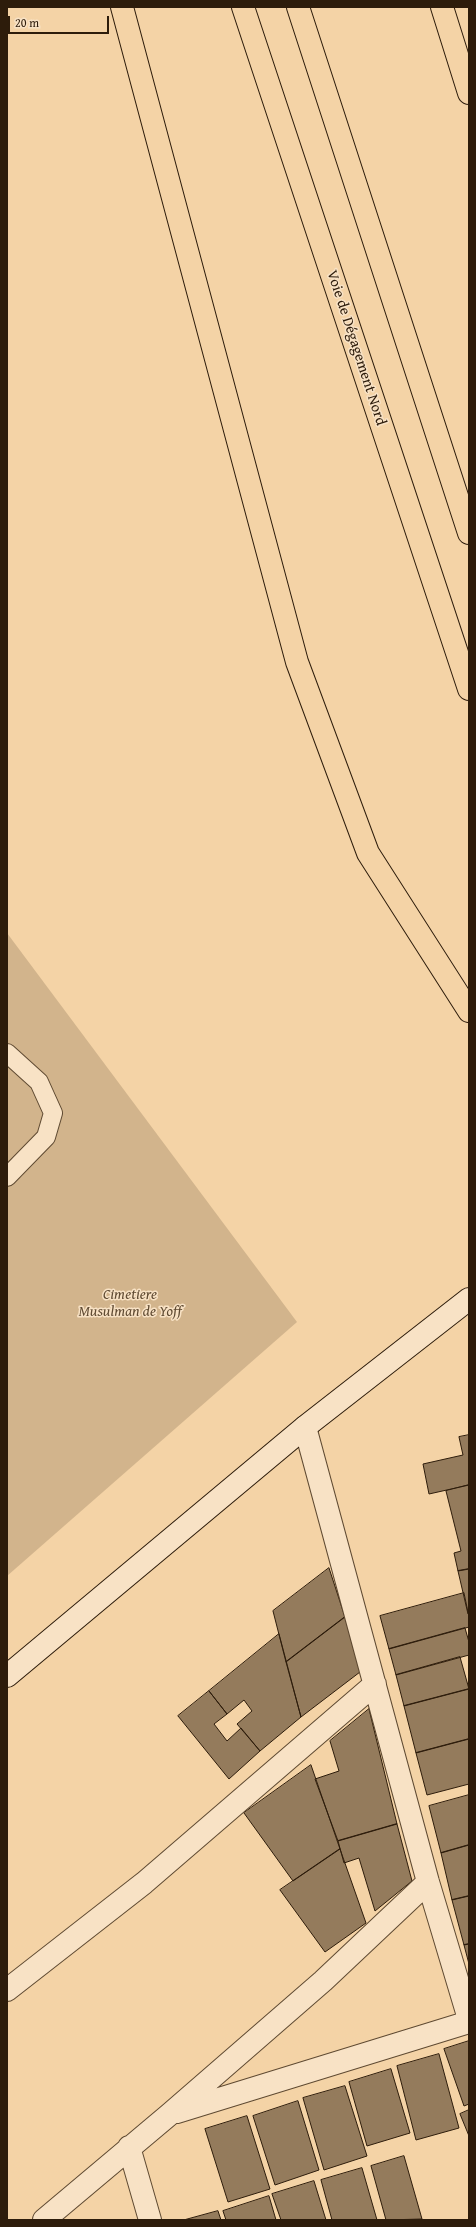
<!DOCTYPE html>
<html>
<head>
<meta charset="utf-8">
<style>
	body { margin:0 }
	#map { position:relative; width:476px; height:2227px; overflow:hidden; background:#f4d3a6; font-family:"Gentium Book Plus",serif }
	canvas { display:block }
	.frame { position:absolute; inset:0; border:8px solid #2d1c0b; pointer-events:none }
	.scale { position:absolute; left:8px; top:16px; width:101px; height:18px; box-sizing:border-box; border:2px solid #2d1c0b; border-top:0; padding-left:5px; font-size:12px; line-height:14px; white-space:nowrap; color:#2d1c0b; -webkit-text-stroke:3px #f8e2c5; paint-order:stroke }
</style>
</head>
<body>
<div id="map">
<canvas width="476" height="2227"></canvas>
<div class="frame"></div>
<div class="scale">20 m</div>
</div>
<script>
const c = document.querySelector('canvas').getContext('2d');
c.lineJoin = 'round';
function paint(path, color) { c.fillStyle = color; c.fill(path, 'evenodd'); }
function trace(path, color, width, dash) { c.strokeStyle = color; c.lineWidth = width; c.lineCap = dash ? 'butt' : 'round'; c.setLineDash(dash || []); c.stroke(path); }
function write(font, color, halo, rows, align = 'center') {
  c.font = font + ' "Gentium Book Plus",serif'; c.lineWidth = 3; c.setLineDash([]); c.textBaseline = 'middle'; c.strokeStyle = halo; c.fillStyle = color; for (const [text, x, y, turn = 0] of rows) {
    c.save(); c.translate(x, y); c.rotate((+turn || 0) * Math.PI / 180); c.textAlign = isNaN(turn) ? turn : align; if (halo) c.strokeText(text, 0, 0); c.fillText(text, 0, 0); c.restore();
  }
}
paint(new Path2D(`
	M 7,933 L 297,1322 L 7,1576 Z`), '#d2b48c');
const building = new Path2D(`
	M 469,1435 L 469,1485 L 429,1494 L 423,1464 L 463,1455 L 459,1437 Z
	M 469,1485 L 469,1569 L 458,1571 L 454,1553 L 461,1551 L 446,1491 Z
	M 329,1568 L 345,1617 L 286,1662 L 273,1611 Z
	M 469,1569 L 469,1614 L 468,1614 L 458,1571 Z
	M 464,1593 L 469,1617 L 469,1627 L 389,1649 L 380,1616 Z
	M 345,1617 L 360,1672 L 301,1717 L 286,1662 Z
	M 465,1628 L 469,1642 L 469,1655 L 396,1675 L 389,1649 Z
	M 279,1634 L 301,1717 L 260,1751 L 237,1724 L 252,1711 L 244,1700 L 227,1714 L 209,1691 Z
	M 460,1657 L 469,1689 L 404,1706 L 396,1675 Z
	M 469,1689 L 469,1739 L 416,1753 L 404,1706 Z
	M 209,1691 L 227,1714 L 214,1724 L 227,1741 L 241,1728 L 260,1751 L 229,1779 L 178,1716 Z
	M 369,1709 L 397,1824 L 338,1841 L 315,1779 L 339,1771 L 330,1741 Z
	M 469,1739 L 469,1784 L 427,1795 L 416,1753 Z
	M 311,1765 L 340,1849 L 293,1881 L 244,1813 Z
	M 469,1795 L 469,1845 L 441,1853 L 429,1806 Z
	M 397,1824 L 412,1881 L 375,1911 L 359,1858 L 344,1863 L 338,1841 Z
	M 469,1845 L 469,1896 L 452,1900 L 441,1853 Z
	M 340,1849 L 366,1923 L 325,1952 L 280,1890 Z
	M 469,1896 L 469,1944 L 464,1945 L 452,1900 Z
	M 469,1944 L 469,1964 L 464,1945 Z
	M 469,2041 L 469,2104 L 464,2106 L 444,2049 Z
	M 439,2054 L 459,2128 L 416,2140 L 397,2066 Z
	M 391,2069 L 410,2133 L 367,2146 L 349,2082 Z
	M 345,2086 L 367,2156 L 324,2170 L 303,2098 Z
	M 298,2101 L 319,2170 L 275,2185 L 253,2116 Z
	M 469,2110 L 469,2136 L 460,2114 Z
	M 247,2116 L 270,2189 L 228,2202 L 205,2129 Z
	M 404,2156 L 422,2219 L 386,2220 L 371,2166 Z
	M 362,2168 L 377,2220 L 332,2220 L 321,2180 Z
	M 314,2181 L 326,2220 L 281,2220 L 272,2194 Z
	M 269,2196 L 276,2220 L 226,2220 L 223,2211 Z
	M 218,2211 L 221,2220 L 184,2220 Z`);
paint(building, '#947b5c');
trace(building, '#2d1c0b', 1);
const lane = new Path2D(`
	M 7,1053 L 39,1082 L 53,1113 L 46,1137 L 7,1177`);
const street = new Path2D(`
	M 305,1427 L 428,1882 L 469,2019
	M 7,1990 L 144,1883 L 375,1684
	M 177,2112 L 469,2022
	M 129,2147 L 150,2220
	M 44,2220 L 170,2114 L 323,1981 L 428,1882`);
const secondary = new Path2D(`
	M 7,1676 L 305,1427 L 469,1299`);
const primary = new Path2D(`
	M 122,7 L 297,662 L 368,853 L 469,1011
	M 442,7 L 469,93`);
const highway = new Path2D(`
	M 243,7 L 469,689
	M 298,7 L 469,533`);
trace(lane, '#5f4a32', 20);
trace(street, '#5f4a32', 24);
trace(secondary, '#2d1c0b', 24);
trace(primary, '#2d1c0b', 24);
trace(highway, '#2d1c0b', 24);
trace(lane, '#f8e2c5', 18);
trace(street, '#f8e2c5', 22);
trace(secondary, '#f8e2c5', 22);
trace(primary, '#f4d3a6', 22);
trace(highway, '#f4d3a6', 22);
write('15px', '#2d1c0b', '#f8e2c5', [
	["Voie de Dégagement Nord",356,348,72]
]);
write('italic 15px', '#5f4a32', '#f8e2c5', [
	["Cimetiere",130,1295],
	["Musulman de Yoff",130,1312]
]);
</script>
</body>
</html>
